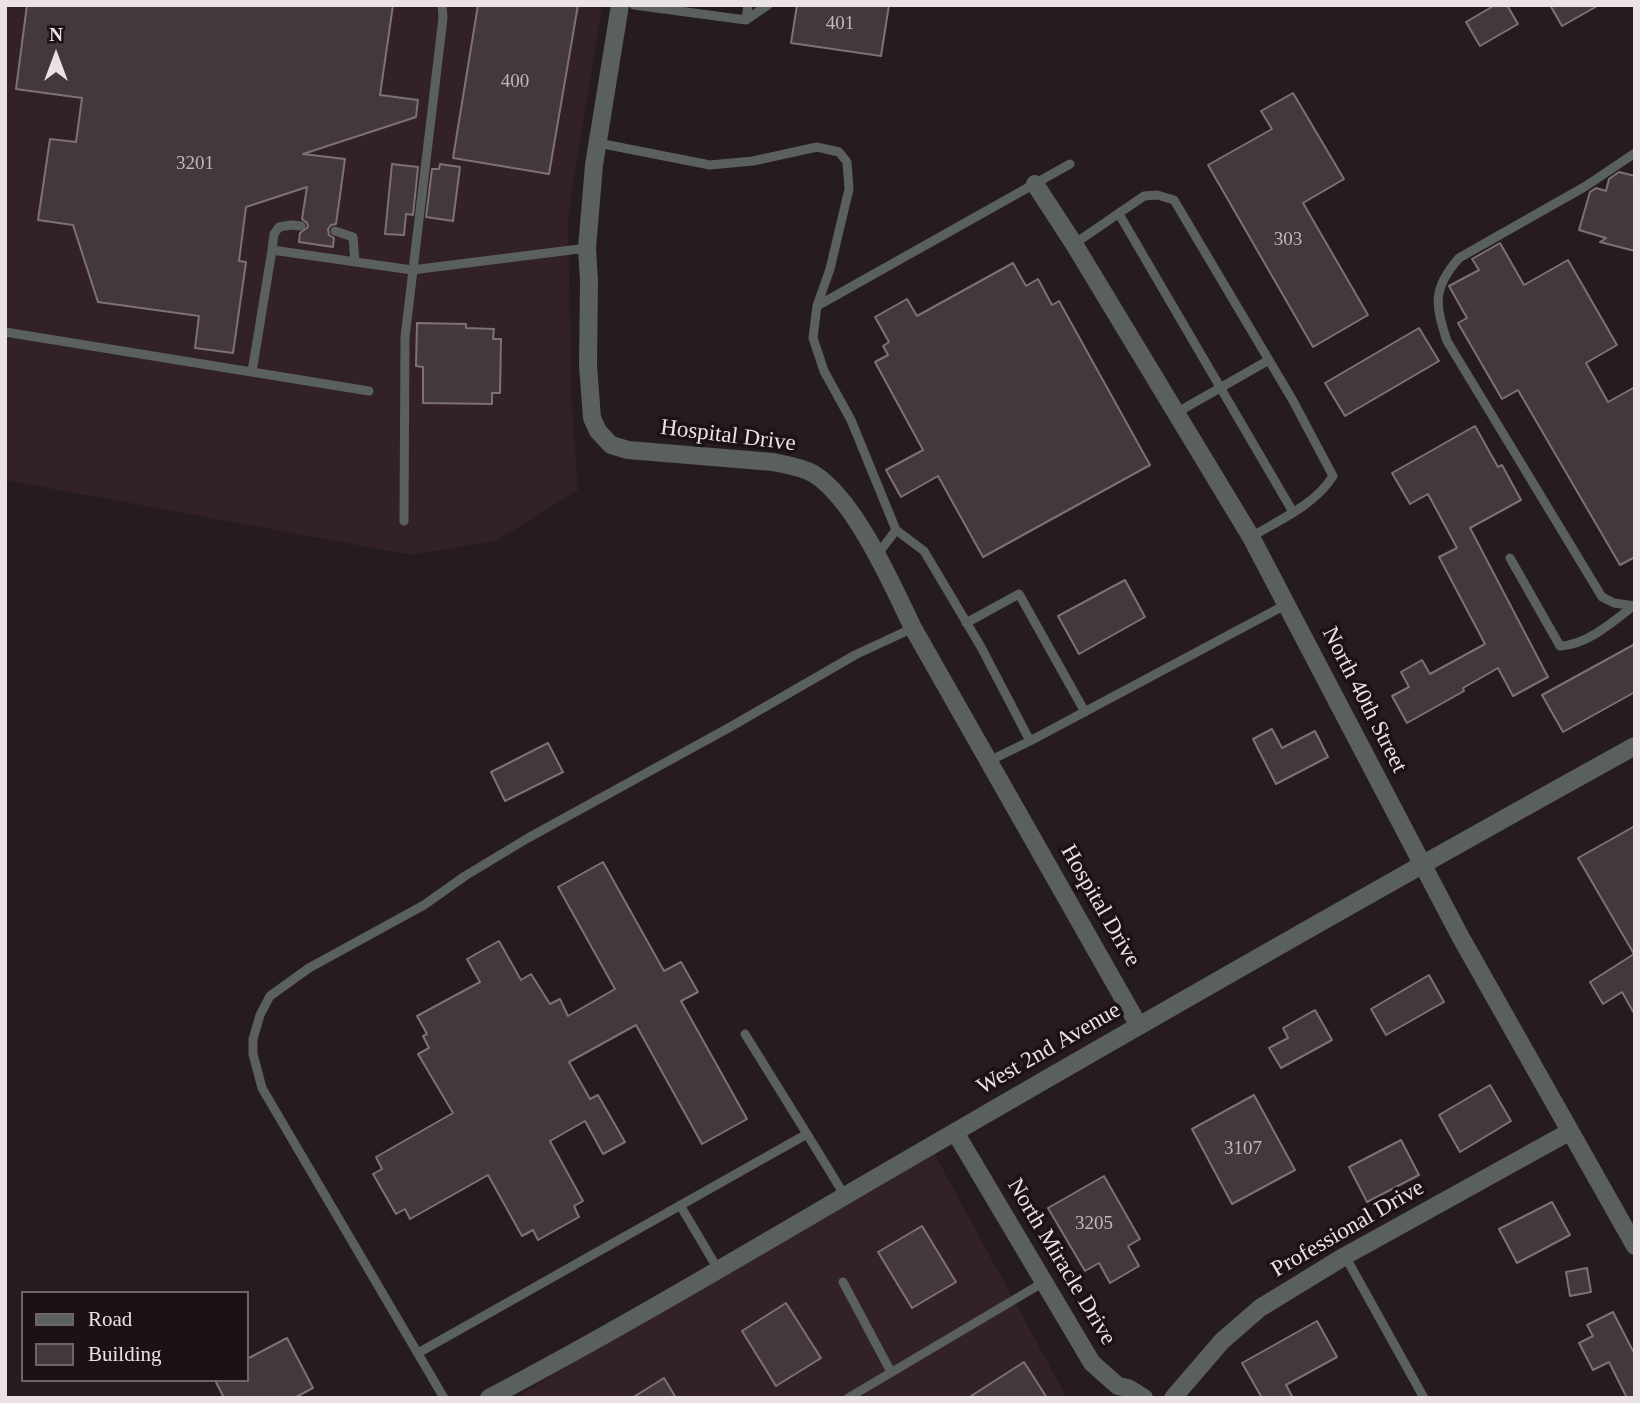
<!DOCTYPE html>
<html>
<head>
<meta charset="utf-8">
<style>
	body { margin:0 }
	#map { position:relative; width:1640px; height:1403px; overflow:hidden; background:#261c1f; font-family:Georgia,serif }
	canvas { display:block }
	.frame { position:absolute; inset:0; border:7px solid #eae2e5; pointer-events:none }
	.legend { position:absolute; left:21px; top:1291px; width:228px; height:91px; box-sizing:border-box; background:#1c1216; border:2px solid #6e6569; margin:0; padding:9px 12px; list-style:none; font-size:21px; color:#eae2e5 }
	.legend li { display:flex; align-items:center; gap:14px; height:35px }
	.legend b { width:35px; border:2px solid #6e6569 }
	.north { position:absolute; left:21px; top:21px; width:70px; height:70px; -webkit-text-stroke:5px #1c1216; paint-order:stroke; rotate:0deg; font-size:19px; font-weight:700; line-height:28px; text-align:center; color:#eae2e5 }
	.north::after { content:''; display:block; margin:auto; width:24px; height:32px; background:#eae2e5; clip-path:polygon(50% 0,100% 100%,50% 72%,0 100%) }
</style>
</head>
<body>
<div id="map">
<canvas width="1640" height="1403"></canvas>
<div class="frame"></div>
<ul class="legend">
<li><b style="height:9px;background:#5a605e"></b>Road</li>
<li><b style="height:19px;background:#43383c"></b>Building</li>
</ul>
<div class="north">N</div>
</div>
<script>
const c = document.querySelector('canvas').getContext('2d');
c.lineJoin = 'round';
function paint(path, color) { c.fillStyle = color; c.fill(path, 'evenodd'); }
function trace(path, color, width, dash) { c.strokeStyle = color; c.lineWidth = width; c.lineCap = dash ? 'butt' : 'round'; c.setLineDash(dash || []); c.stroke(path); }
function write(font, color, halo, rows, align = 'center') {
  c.font = font + ' Georgia,serif'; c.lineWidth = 7; c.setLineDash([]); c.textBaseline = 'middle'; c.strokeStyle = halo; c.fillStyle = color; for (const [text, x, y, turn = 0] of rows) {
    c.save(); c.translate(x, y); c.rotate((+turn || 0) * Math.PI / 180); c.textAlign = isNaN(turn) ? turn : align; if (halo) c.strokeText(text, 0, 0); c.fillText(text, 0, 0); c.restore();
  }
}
paint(new Path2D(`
	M 5,5 L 602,5 L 568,216 L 571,393 L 578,490 L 497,540 L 412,555 L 5,480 Z
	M 930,1146 L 1067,1398 L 515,1398 Z`), '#322228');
const building = new Path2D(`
	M 27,5 L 393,5 L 380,95 L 418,100 L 416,117 L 303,154 L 345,159 L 336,224 L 331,225 L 328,229 L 329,235 L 334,238 L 333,247 L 299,242 L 300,233 L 308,227 L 307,223 L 302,219 L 307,187 L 246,207 L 239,261 L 246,262 L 233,353 L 195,348 L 199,316 L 98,302 L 73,225 L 38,220 L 50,139 L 76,142 L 82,98 L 16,89 Z
	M 478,5 L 578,5 L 549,174 L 453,158 Z
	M 797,5 L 889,5 L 881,56 L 791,43 Z
	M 1495,5 L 1507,5 L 1518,24 L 1480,46 L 1466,22 Z
	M 1550,5 L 1599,5 L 1562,26 Z
	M 1293,93 L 1344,179 L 1303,203 L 1368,315 L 1313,347 L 1208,165 L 1272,129 L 1261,111 Z
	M 392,164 L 418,167 L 413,215 L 406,214 L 404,235 L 385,234 Z
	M 440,164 L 460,167 L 453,221 L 426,217 L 432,169 L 439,169 Z
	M 1619,172 L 1635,176 L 1635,251 L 1600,242 L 1606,238 L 1579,230 L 1590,192 L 1596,188 L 1606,191 L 1609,179 Z
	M 1500,243 L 1524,285 L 1568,260 L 1617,345 L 1586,363 L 1608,402 L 1635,387 L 1635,557 L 1620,565 L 1518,390 L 1502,399 L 1458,323 L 1467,318 L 1449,286 L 1479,270 L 1472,259 Z
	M 1013,263 L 1026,286 L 1038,279 L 1052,305 L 1059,301 L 1150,465 L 983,557 L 938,476 L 901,497 L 886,470 L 923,450 L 875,362 L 888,355 L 883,346 L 889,342 L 875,317 L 907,299 L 917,316 Z
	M 417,323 L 466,324 L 466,328 L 494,329 L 493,339 L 501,339 L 500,393 L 492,393 L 492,404 L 423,403 L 423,367 L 416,366 Z
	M 1419,328 L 1439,361 L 1345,416 L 1325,383 Z
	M 1475,426 L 1498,467 L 1502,465 L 1521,500 L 1470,528 L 1548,677 L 1513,696 L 1498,668 L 1463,688 L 1464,691 L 1407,723 L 1392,696 L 1409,687 L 1401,672 L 1422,660 L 1430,674 L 1485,644 L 1439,557 L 1457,548 L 1428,494 L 1410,504 L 1392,473 Z
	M 1125,580 L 1145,617 L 1079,654 L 1058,616 Z
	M 1635,644 L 1635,692 L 1563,732 L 1542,695 Z
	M 1272,729 L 1282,748 L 1315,731 L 1328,757 L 1276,784 L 1253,739 Z
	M 548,743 L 563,772 L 505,801 L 491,772 Z
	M 1635,826 L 1635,1015 L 1622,992 L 1603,1004 L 1590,982 L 1634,954 L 1578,858 Z
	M 603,862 L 664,971 L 681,962 L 698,992 L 681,1001 L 747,1119 L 702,1144 L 636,1025 L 569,1062 L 590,1099 L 598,1095 L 625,1142 L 603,1154 L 585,1121 L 550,1141 L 583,1201 L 574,1206 L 579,1217 L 538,1240 L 533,1230 L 522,1236 L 488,1175 L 410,1219 L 405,1209 L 396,1214 L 373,1174 L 382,1169 L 376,1157 L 453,1113 L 418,1054 L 429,1048 L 423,1036 L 427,1034 L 417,1016 L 480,982 L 467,959 L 499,941 L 521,980 L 531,974 L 550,1004 L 560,999 L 568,1016 L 615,989 L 558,887 Z
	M 1429,975 L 1444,1002 L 1386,1035 L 1371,1009 Z
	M 1315,1010 L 1332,1040 L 1281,1068 L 1269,1048 L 1288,1038 L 1283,1028 Z
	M 1490,1085 L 1511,1121 L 1460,1152 L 1439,1115 Z
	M 1254,1095 L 1295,1170 L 1232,1204 L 1192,1129 Z
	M 1401,1140 L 1419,1175 L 1367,1202 L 1349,1167 Z
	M 1104,1176 L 1140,1239 L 1128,1246 L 1139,1266 L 1110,1283 L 1099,1263 L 1085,1271 L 1048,1208 Z
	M 1552,1202 L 1570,1235 L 1517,1263 L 1499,1229 Z
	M 922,1226 L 956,1282 L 912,1308 L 878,1252 Z
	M 1587,1268 L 1591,1292 L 1570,1296 L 1566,1272 Z
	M 786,1303 L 821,1358 L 776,1386 L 742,1331 Z
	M 1613,1312 L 1635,1355 L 1635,1398 L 1627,1398 L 1609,1362 L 1593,1370 L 1579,1343 L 1593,1336 L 1587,1325 Z
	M 1317,1321 L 1337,1357 L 1286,1385 L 1293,1398 L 1262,1398 L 1242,1363 Z
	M 287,1338 L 313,1388 L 294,1398 L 224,1398 L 215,1380 L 247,1380 L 247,1359 Z
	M 1024,1362 L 1047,1398 L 968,1398 Z
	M 664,1378 L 676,1398 L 632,1398 Z`);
paint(building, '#43383c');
trace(building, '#7e7175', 2);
trace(new Path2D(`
	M 634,5 L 746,20 L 748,5
	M 746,20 L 768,5
	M 598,143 L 710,165 L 753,161 L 817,147 L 839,152 L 847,162 L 849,189 L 830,269 L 817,306 L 813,338 L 824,371 L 851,420 L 896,530 L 877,555
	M 1635,153 L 1586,186 L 1459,258 C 1432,289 1435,304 1447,341 L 1602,597 L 1614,603 L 1635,606
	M 1119,214 L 1293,512
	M 335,231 L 353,237 L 355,262
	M 1074,244 L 1144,196 L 1157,195 L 1174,200 L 1292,399 L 1333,476 C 1315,505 1279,520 1251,537
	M 272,250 L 274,234 L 279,227 L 291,225 L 301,226
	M 817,306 L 1070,164
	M 5,332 L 369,391
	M 252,372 L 272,250 L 412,270 L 587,248
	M 1176,413 L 1269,360
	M 404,521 L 405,337 L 443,18 L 442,5
	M 896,530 L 924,551 L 981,647 L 1030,741 L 989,761
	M 1510,558 L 1560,646 C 1586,645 1612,623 1632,607
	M 966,623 L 1019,594 L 1085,712
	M 1030,741 L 1287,604
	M 745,1034 L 807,1134
	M 680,1205 L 719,1271
	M 1345,1256 L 1424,1398
	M 843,1282 L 891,1372
	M 418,1353 L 807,1134 L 845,1196
	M 444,1398 L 262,1088 L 253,1054 L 253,1039 L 260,1015 L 270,996 L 309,968 L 424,905 L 465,876 L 528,838 L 732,726 L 855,655 L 913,628
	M 848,1398 L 1044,1282`), '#5a605e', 9);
trace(new Path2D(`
	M 620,5 L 594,165 L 587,248 L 589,281 L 588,365 L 592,418 L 598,431 L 611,445 L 628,450 L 773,462 C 787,465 802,467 814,474 C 855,500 892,584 913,628 L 1139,1026
	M 1035,184 L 1074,244 L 1251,537 L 1460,936 L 1635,1246
	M 955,1132 L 1092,1363 L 1118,1386 L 1128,1388 L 1144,1398
	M 1173,1398 L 1222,1341 L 1260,1308 L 1345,1256 L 1569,1132`), '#5a605e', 18);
trace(new Path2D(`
	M 489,1398 C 648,1314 800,1221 955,1132 C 1181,1001 1407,872 1635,746`), '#5a605e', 18);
write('19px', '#c0b8bb', null, [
	["401",840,24],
	["400",515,82],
	["3201",195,164],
	["303",1288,240],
	["3107",1243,1149],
	["3205",1094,1224]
]);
write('23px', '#eae2e5', '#1c1216', [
	["Hospital Drive",728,436,7],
	["North 40th Street",1364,700,63],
	["Hospital Drive",1100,906,60],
	["West 2nd Avenue",1049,1049,-30],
	["Professional Drive",1348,1229,-30],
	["North Miracle Drive",1061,1262,59]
]);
</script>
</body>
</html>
